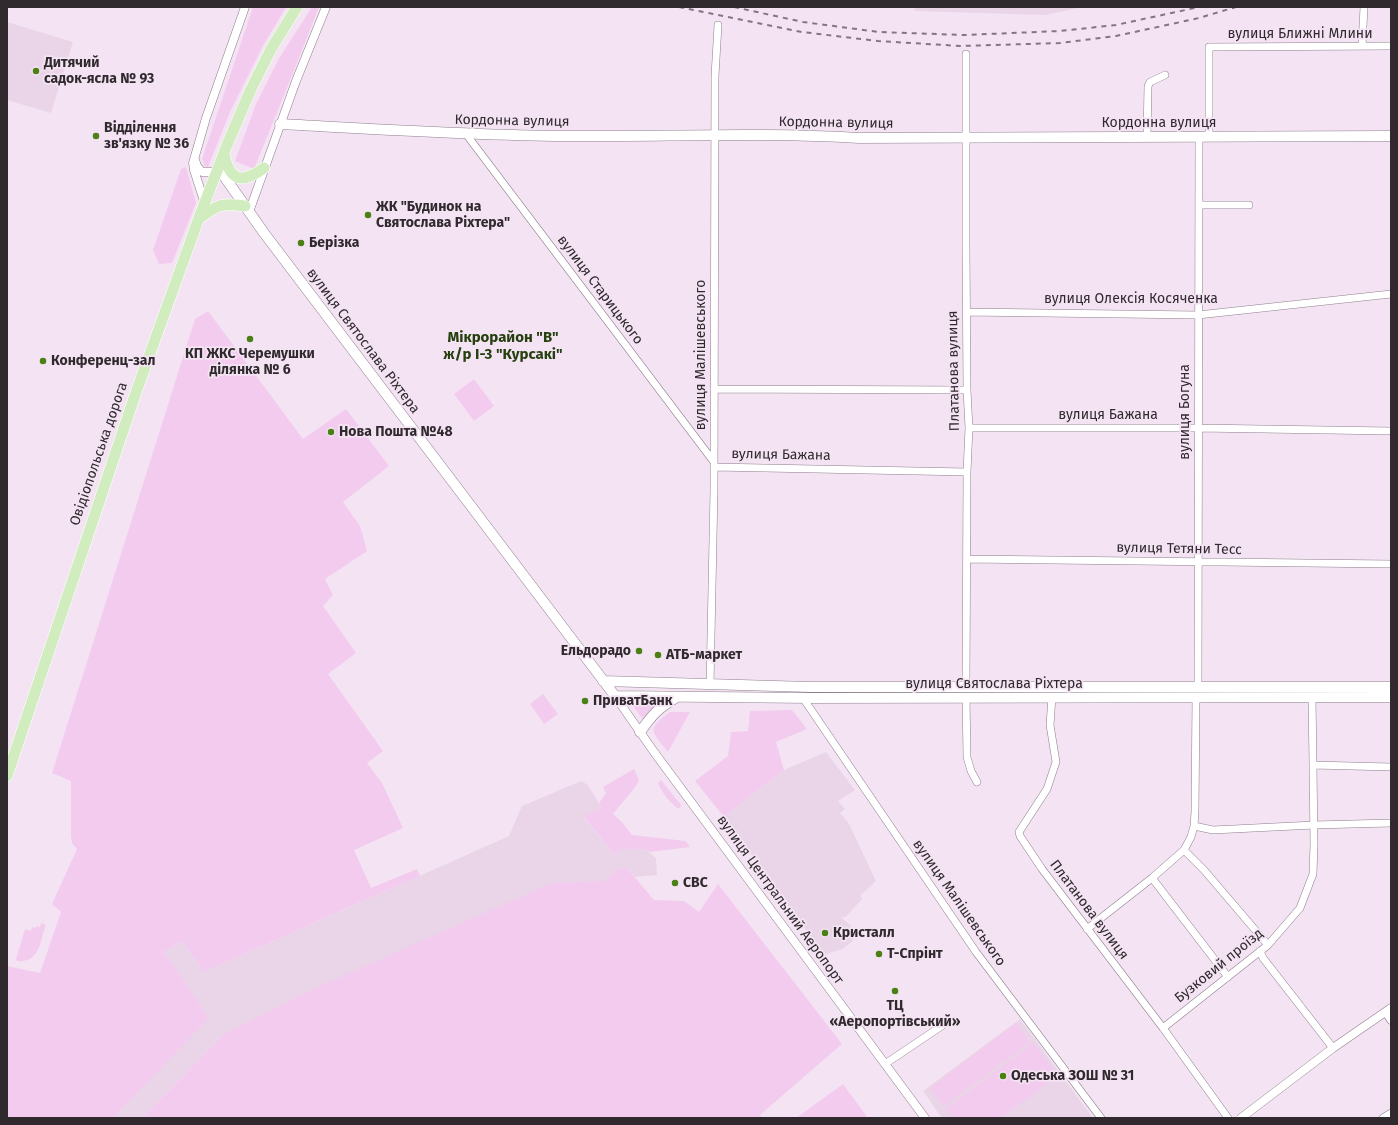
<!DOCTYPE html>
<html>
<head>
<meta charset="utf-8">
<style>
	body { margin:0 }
	#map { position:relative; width:1398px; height:1125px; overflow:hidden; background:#f4e4f3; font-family:"Fira Sans",sans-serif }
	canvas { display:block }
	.frame { position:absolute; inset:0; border:8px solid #302a2f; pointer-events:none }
</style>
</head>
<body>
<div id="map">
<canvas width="1398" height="1125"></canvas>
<div class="frame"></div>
</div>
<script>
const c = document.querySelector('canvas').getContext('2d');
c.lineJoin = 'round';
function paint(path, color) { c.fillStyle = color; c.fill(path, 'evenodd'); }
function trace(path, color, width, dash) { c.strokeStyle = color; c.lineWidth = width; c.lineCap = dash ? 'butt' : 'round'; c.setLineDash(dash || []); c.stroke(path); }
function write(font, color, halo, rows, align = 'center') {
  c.font = font + ' "Fira Sans",sans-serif'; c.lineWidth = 3.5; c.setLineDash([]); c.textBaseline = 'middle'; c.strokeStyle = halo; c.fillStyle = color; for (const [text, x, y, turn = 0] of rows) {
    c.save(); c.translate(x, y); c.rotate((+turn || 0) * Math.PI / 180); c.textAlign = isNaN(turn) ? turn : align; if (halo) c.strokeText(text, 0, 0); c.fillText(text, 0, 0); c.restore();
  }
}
paint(new Path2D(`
	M 914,7 L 1084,7 L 1045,15 L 915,11 Z
	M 7,22 L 73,42 L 51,113 L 7,100 Z
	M 826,752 L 855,790 L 838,801 L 845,809 L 840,813 L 848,822 L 876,881 L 860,896 L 862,899 L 846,917 L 841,917 L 856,931 L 852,942 L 842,949 L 824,955 L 724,817 L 784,770 Z
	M 581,781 L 588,785 L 601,807 L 584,818 L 614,855 L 620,849 L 645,849 L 656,858 L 657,875 L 635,877 L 626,867 L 616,870 L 604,881 L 223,1035 L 142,1118 L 113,1118 L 208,1018 L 164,952 L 182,941 L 204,972 L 509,836 L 522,806 Z
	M 1020,1019 L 1093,1118 L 942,1118 L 923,1091 Z`), '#e9d5e7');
paint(new Path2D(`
	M 253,7 L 286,7 L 264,44 L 230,112 L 208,167 L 205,166 L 202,159 Z
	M 312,7 L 319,7 L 293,73 L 254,169 L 235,161 L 256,104 L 278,60 Z
	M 186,167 L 196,203 L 172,263 L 159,264 L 153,250 L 181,169 Z
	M 208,311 L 303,439 L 346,409 L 389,466 L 343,502 L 360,526 L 367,551 L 325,579 L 333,595 L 323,606 L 356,653 L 328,674 L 383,751 L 367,763 L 382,783 L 403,828 L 354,850 L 371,888 L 417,869 L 420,876 L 374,896 L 204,972 L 182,941 L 164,952 L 209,1018 L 113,1118 L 7,1118 L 7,966 L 40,973 L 61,912 L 52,904 L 77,849 L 72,843 L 71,836 L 71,781 L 52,773 L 195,319 Z
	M 474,379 L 494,406 L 474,421 L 454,394 Z
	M 543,694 L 558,714 L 544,724 L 530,704 Z
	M 632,705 L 658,705 L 643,719 Z
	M 792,710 L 807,729 L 776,742 L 784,770 L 724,817 L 695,781 L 728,756 L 731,732 L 748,731 L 750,711 Z
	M 670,712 L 690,712 L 668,752 C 651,730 646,730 670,712 Z
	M 634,769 L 639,780 L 636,786 L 613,814 L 621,821 L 632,835 L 686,841 L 690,847 L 650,852 L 645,849 L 620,849 L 614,855 L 584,817 L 601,807 L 599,803 L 606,793 L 603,787 Z
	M 661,780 L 681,805 L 680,808 L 677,808 C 669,801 662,793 658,783 Z
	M 626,867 L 654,900 L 684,901 L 699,912 L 718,884 L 842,1044 L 760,1115 L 762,1118 L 142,1118 L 223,1035 L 307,992 L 552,883 L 604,881 L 616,870 Z
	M 41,923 L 45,924 L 45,927 C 40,943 39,963 17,961 L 16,959 L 25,929 L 31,931 L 32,927 L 36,928 L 37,926 L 40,927 Z
	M 1016,1023 L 1030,1042 L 944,1106 L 930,1088 Z
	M 1033,1043 L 1058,1075 L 1001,1118 L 953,1118 L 946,1109 Z
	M 843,1084 L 868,1118 L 796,1118 Z`), '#f3cbef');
const minor = new Path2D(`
	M 1362,46 L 1364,7
	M 966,54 L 966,247 L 967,390 L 969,428 L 967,472 L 966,687
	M 466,134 L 714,462
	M 1209,136 L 1209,47 L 1391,46
	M 1147,137 L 1148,86 L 1150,82 L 1165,75
	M 1199,205 L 1249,205
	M 966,312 L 1198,315 L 1391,294
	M 714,389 L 967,390
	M 969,428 L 1198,428 L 1391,431
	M 714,467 L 967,472
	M 967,559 L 1391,564
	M 710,685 L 714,490 L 715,76 L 718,25
	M 1198,687 L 1199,136
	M 966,697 L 967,757 L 971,771 L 977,782
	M 1052,697 L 1050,725 L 1056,762 L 1047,789 L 1019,832 L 1020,836 L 1042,869 L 1163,1028 L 1228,1118
	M 1312,697 L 1313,765
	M 803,698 L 976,952 L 1101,1118
	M 1194,826 L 1213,830 L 1314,825 L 1391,823
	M 1184,850 L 1204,870 L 1268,945
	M 1152,878 L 1228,977
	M 1087,929 L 1152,878 L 1184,850 L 1191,837 L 1194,826 L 1195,812 L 1196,697
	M 1260,951 L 1263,958 L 1333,1048
	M 1163,1028 L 1268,945 L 1300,908 L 1313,874 L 1314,844 L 1313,765 L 1391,767
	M 885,1064 L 943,1025
	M 1383,1118 L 1391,1113`);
const tertiary = new Path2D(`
	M 195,160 L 197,166 L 202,172 L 211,172 L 219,169
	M 205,204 L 194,170 L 193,163 L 206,118 L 245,7
	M 249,212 L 296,81 L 326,7
	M 615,696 L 654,752 L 925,1118
	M 1386,1012 L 1391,1020
	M 1241,1118 L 1333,1048 L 1391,1008`);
const secondary = new Path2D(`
	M 280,124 C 375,129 469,135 564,136 C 662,137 761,132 859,138 L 1391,136
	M 219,169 L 264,233 L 615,696 L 810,698 L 1391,697
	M 603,681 L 810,687 L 1391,687
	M 640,732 C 653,714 657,709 677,697`);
const primary = new Path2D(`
	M 224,155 C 231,183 243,183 264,168
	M 200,218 C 218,204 222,203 245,206
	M 7,776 L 135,395 L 200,215 L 227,145 L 251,89 L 271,49 L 297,7`);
trace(minor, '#8d7f8c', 8);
trace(tertiary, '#8d7f8c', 9);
trace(secondary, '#8d7f8c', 11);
trace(primary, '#fff', 12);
trace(minor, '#fff', 7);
trace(tertiary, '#fff', 8);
trace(secondary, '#fff', 10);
trace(primary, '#d1ecbf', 11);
trace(new Path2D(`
	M 679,7 L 802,32 L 878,41 L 961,46 L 1060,43 L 1116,36 L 1199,18 L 1236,7
	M 734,7 L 803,22 L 879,32 L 964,35 L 1060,31 L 1116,25 L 1199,7`), '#817780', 2, [5, 5]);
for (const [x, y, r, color] of [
	[36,71,4,"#4b8015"],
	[96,136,4,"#4b8015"],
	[368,215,4,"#4b8015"],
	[301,243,4,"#4b8015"],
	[250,339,4,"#4b8015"],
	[43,361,4,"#4b8015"],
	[331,432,4,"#4b8015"],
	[639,651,4,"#4b8015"],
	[658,655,4,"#4b8015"],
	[585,701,4,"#4b8015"],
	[675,883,4,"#4b8015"],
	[825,933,4,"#4b8015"],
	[879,954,4,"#4b8015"],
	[895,991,4,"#4b8015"],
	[1003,1076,4,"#4b8015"]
]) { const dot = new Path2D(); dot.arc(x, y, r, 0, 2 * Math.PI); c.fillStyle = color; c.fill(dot); trace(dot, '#f4e4f3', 1.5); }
write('14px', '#302a2f', '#f4e4f3', [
	["вулиця Ближні Млини",1300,34],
	["Кордонна вулиця",512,121,1],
	["Кордонна вулиця",836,123,1],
	["Кордонна вулиця",1159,123],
	["вулиця Старицького",600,290,53],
	["вулиця Олексія Косяченка",1131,299],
	["вулиця Святослава Ріхтера",363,341,53],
	["вулиця Малішевського",701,355,-90],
	["Платанова вулиця",954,371,-91],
	["вулиця Богуна",1185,412,-90],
	["вулиця Бажана",1108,415],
	["Овідіопольська дорога",99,454,-71],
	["вулиця Бажана",781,455,1],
	["вулиця Тетяни Тесс",1179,549,1],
	["вулиця Святослава Ріхтера",994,684],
	["вулиця Центральний Аеропорт",780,900,54],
	["вулиця Малішевського",959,903,55],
	["Платанова вулиця",1089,910,53],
	["Бузковий проїзд",1219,966,-39]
]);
write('bold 14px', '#302a2f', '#f4e4f3', [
	["Дитячий",44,63],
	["садок-ясла № 93",44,79],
	["Відділення",104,128],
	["зв'язку № 36",104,144],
	["ЖК \"Будинок на",376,207],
	["Святослава Ріхтера\"",376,223],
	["Берізка",309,243],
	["КП ЖКС Черемушки",250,354,"center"],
	["ділянка № 6",250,370,"center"],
	["Конференц-зал",51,361],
	["Нова Пошта №48",339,432],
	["Ельдорадо",631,651,"right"],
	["АТБ-маркет",666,655],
	["ПриватБанк",593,701],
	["СВС",683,883],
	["Кристалл",833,933],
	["Т-Спрінт",887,954],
	["ТЦ",895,1006,"center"],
	["«Аеропортівський»",895,1022,"center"],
	["Одеська ЗОШ № 31",1011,1076]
], 'left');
write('bold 15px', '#253f0f', '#f4e4f3', [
	["Мікрорайон \"В\"",503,338],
	["ж/р I-3 \"Курсакі\"",503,355]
]);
</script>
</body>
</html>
